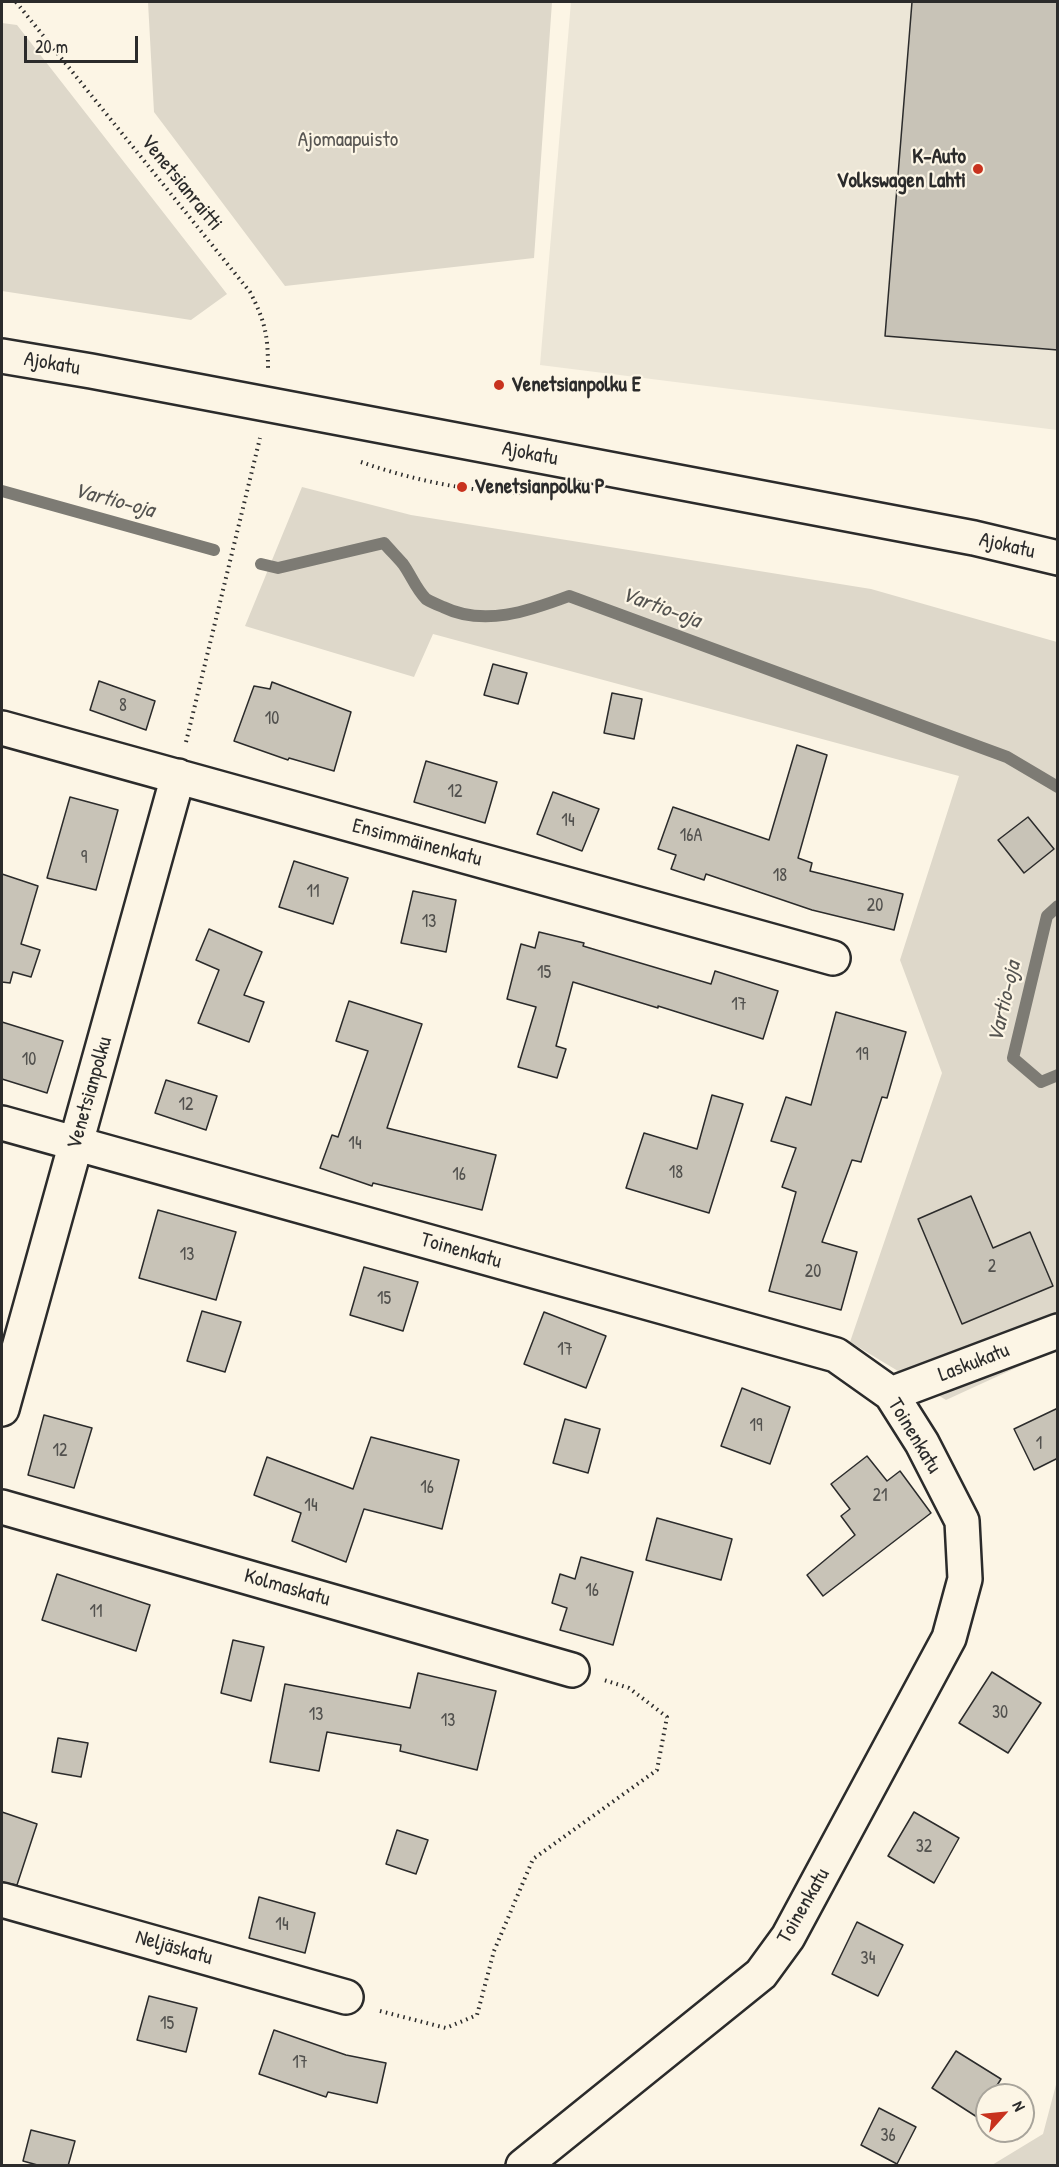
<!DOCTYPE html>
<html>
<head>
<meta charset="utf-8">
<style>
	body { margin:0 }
	#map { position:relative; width:1059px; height:2167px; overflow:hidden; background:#fcf5e5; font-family:"Patrick Hand",sans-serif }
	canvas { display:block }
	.frame { position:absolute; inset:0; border:3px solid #2b2b2b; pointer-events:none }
	.north { position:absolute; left:975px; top:2083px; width:60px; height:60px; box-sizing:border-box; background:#fcf5e5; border:2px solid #a8a49b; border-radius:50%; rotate:63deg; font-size:16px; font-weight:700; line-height:24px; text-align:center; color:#2b2b2b }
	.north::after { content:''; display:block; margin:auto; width:21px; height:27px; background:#c8321e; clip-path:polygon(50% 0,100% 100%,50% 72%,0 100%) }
	.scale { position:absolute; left:24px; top:36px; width:114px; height:27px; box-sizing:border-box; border:3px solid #2b2b2b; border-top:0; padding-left:8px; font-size:18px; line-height:21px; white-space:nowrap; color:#2b2b2b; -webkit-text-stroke:4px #fcf5e5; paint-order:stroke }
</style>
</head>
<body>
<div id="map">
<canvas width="1059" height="2167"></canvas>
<div class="frame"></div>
<div class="north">N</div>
<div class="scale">20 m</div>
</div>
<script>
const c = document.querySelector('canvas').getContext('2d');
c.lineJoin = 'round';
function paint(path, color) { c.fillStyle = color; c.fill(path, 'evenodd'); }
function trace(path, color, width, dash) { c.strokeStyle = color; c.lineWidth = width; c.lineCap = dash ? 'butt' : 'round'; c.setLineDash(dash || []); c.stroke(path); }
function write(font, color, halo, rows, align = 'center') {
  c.font = font + ' "Patrick Hand",sans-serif'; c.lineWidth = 4.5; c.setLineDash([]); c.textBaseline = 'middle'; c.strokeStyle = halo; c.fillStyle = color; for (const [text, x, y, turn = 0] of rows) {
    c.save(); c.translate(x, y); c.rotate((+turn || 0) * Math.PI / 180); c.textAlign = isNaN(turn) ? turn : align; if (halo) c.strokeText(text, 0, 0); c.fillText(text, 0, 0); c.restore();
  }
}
paint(new Path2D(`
	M 571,2 L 1057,2 L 1057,430 L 540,365 Z`), '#ece6d7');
paint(new Path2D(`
	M 148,2 L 552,2 L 534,258 L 285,286 L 154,112 Z
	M 2,23 L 17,25 L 227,294 L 191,320 L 2,291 Z
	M 302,487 L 411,515 L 871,589 L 1057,642 L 1057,1349 L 946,1400 L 850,1342 L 942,1073 L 900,960 L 959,776 L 433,634 L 414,677 L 245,626 Z
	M 1057,2081 L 1057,2165 L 992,2165 L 1043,2134 Z`), '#ded8ca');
trace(new Path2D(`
	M 2,491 L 214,550
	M 261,564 L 278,568 L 384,543 C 390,550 397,557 403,564 C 411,575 416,589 426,599 C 431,602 438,605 443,607 C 484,627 529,611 569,596 L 1007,757 L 1058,787
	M 1058,906 L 1047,916 L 1013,1058 L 1041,1082 L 1058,1075`), '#7d7b74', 12);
const building = new Path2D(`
	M 912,2 L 1058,2 L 1058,350 L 885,336 Z
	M 493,664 L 527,673 L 518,704 L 484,695 Z
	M 99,681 L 155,701 L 146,730 L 90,710 Z
	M 272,682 L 351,712 L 334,771 L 289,758 L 288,760 L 234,741 L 254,686 L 270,689 Z
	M 612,693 L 642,699 L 634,739 L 604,733 Z
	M 797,745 L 827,755 L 798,858 L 812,863 L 810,871 L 903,894 L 894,930 L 812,910 L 706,874 L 704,880 L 671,869 L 676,855 L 658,849 L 673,807 L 769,840 Z
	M 426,761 L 497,782 L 485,823 L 414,802 Z
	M 553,792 L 599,809 L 582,851 L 537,834 Z
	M 70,797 L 118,810 L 96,890 L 47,878 Z
	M 1028,817 L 1054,849 L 1024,873 L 998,840 Z
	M 294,861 L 348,878 L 333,924 L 279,907 Z
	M 2,874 L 38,886 L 21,944 L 40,950 L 31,977 L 13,972 L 10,983 L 2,982 Z
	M 413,891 L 456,900 L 446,952 L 401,943 Z
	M 209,929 L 262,952 L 244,995 L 264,1002 L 249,1042 L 198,1023 L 219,970 L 196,960 Z
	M 539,932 L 584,943 L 583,946 L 711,984 L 715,971 L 778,991 L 763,1039 L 658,1006 L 658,1008 L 573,982 L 556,1046 L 566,1049 L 557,1078 L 518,1067 L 536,1007 L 507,999 L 521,944 L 535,948 Z
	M 349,1001 L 422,1024 L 387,1128 L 496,1155 L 482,1210 L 373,1183 L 372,1186 L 320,1168 L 332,1135 L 338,1137 L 368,1051 L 336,1041 Z
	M 836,1012 L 906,1032 L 887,1098 L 882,1097 L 861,1162 L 852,1160 L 822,1242 L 857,1252 L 841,1310 L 769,1291 L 796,1192 L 782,1187 L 796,1148 L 771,1141 L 786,1097 L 811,1105 Z
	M 2,1022 L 63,1041 L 47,1093 L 2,1079 Z
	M 166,1080 L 217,1096 L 206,1130 L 155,1113 Z
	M 712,1095 L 743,1104 L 709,1213 L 626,1188 L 644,1133 L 697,1149 Z
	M 971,1196 L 993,1248 L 1030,1232 L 1053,1286 L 962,1324 L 918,1219 Z
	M 158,1210 L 236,1232 L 216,1300 L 139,1278 Z
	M 364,1267 L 418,1282 L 403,1331 L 350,1315 Z
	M 202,1311 L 241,1322 L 225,1372 L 187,1361 Z
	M 544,1312 L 606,1336 L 586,1388 L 524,1364 Z
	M 742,1388 L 790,1407 L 770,1464 L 721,1446 Z
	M 1058,1408 L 1058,1458 L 1034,1470 L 1014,1429 Z
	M 44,1415 L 92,1428 L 74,1488 L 28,1475 Z
	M 565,1419 L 600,1429 L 588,1473 L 553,1463 Z
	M 371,1437 L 459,1460 L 442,1529 L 364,1509 L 346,1562 L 292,1541 L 301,1513 L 254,1495 L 267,1457 L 353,1489 Z
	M 867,1456 L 887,1481 L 900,1471 L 931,1513 L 823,1596 L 807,1575 L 855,1535 L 841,1516 L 850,1509 L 831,1484 Z
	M 657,1518 L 732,1539 L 721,1580 L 646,1560 Z
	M 581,1557 L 633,1572 L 613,1645 L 560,1630 L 567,1608 L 552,1603 L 560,1574 L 575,1579 Z
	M 57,1574 L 150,1605 L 136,1651 L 42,1620 Z
	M 233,1640 L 264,1647 L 251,1701 L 221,1693 Z
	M 992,1672 L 1041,1703 L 1008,1753 L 959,1723 Z
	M 418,1673 L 496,1691 L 477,1770 L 400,1751 L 401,1745 L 327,1732 L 319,1771 L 270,1762 L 285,1684 L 410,1708 Z
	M 58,1738 L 88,1743 L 81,1777 L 52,1772 Z
	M 2,1812 L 37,1824 L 17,1885 L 2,1882 Z
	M 914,1812 L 959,1838 L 934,1883 L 888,1856 Z
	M 397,1830 L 428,1840 L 416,1874 L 386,1864 Z
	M 259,1897 L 315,1913 L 305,1953 L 249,1938 Z
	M 857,1922 L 903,1945 L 878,1996 L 832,1974 Z
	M 149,1996 L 197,2008 L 186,2052 L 137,2040 Z
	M 274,2030 L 346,2055 L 386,2063 L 377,2103 L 328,2092 L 326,2097 L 259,2074 Z
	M 956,2051 L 1001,2079 L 991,2095 L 987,2095 L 987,2101 L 977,2117 L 932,2088 Z
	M 879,2108 L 916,2127 L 897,2164 L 861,2145 Z
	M 31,2130 L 75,2141 L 68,2166 L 41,2166 L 23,2161 Z`);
paint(building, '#c8c3b7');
trace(building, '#2b2b2b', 1.5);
const minor = new Path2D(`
	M 2,728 L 833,958
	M 2,1123 L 836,1355 L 891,1394 L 922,1443 L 962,1521 L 965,1579 L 949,1638 L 788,1937 L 761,1974 L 523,2166
	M 891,1394 L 1058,1331
	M 2,1409 L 178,776
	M 2,1507 L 572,1670
	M 2,1900 L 346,1997`);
const tertiary = new Path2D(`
	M 2,356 L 91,371 L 974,538 L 1058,558`);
trace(minor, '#2b2b2b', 38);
trace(tertiary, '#2b2b2b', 38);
trace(new Path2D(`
	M 16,2 L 250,292 C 265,321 268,335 268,368
	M 361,462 C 412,480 470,492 524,493
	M 186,742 L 260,438
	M 380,2011 L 446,2028 L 477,2015 L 494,1951 L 533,1859 L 657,1770 L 667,1717 L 629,1688 L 604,1680`), '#2b2b2b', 4, [1.5, 4.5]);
trace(minor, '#fcf5e5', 33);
trace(tertiary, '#fcf5e5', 33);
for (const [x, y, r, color] of [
	[978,169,6,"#c8321e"],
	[499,385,6,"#c8321e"],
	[462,487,6,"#c8321e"]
]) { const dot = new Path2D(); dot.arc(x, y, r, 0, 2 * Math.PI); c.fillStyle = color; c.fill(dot); trace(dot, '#fcf5e5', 2); }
write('18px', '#52514e', null, [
	["8",123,706],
	["10",272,719],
	["12",455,792],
	["14",568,821],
	["16A",691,836],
	["9",84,858],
	["18",780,876],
	["11",313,892],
	["20",875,906],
	["13",429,922],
	["15",544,973],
	["17",739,1005],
	["19",862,1055],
	["10",29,1060],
	["12",186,1105],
	["14",355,1144],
	["18",676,1173],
	["16",459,1175],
	["13",187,1255],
	["2",992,1267],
	["20",813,1272],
	["15",384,1299],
	["17",565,1350],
	["19",756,1426],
	["1",1039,1444],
	["12",60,1451],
	["16",427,1488],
	["21",880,1496],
	["14",311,1506],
	["16",592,1591],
	["11",96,1612],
	["30",1000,1713],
	["13",316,1715],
	["13",448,1721],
	["32",924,1847],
	["14",282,1925],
	["34",868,1959],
	["15",167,2024],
	["17",300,2063],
	["36",888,2136]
]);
write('21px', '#585653', '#fcf5e5', [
	["Ajomaapuisto",348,140]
]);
write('bold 21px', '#2b2b2b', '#fcf5e5', [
	["K-Auto",966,157,"right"],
	["Volkswagen Lahti",966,181,"right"],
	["Venetsianpolku E",511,385],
	["Venetsianpolku P",474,487]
], 'left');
write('21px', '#2b2b2b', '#fcf5e5', [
	["Venetsianraitti",181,183,51],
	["Ajokatu",52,364,10],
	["Ajokatu",530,454,11],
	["Ajokatu",1007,546,13],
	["Ensimmäinenkatu",417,843,15],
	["Venetsianpolku",90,1093,-74],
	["Toinenkatu",461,1251,16],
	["Laskukatu",974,1363,-21],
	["Toinenkatu",914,1436,59],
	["Kolmaskatu",287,1588,16],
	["Toinenkatu",804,1906,-60],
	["Neljäskatu",174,1948,16]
]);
write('italic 22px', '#545350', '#fcf5e5', [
	["Vartio-oja",114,501,15],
	["Vartio-oja",661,608,20],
	["Vartio-oja",1005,1002,-77]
]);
</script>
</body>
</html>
